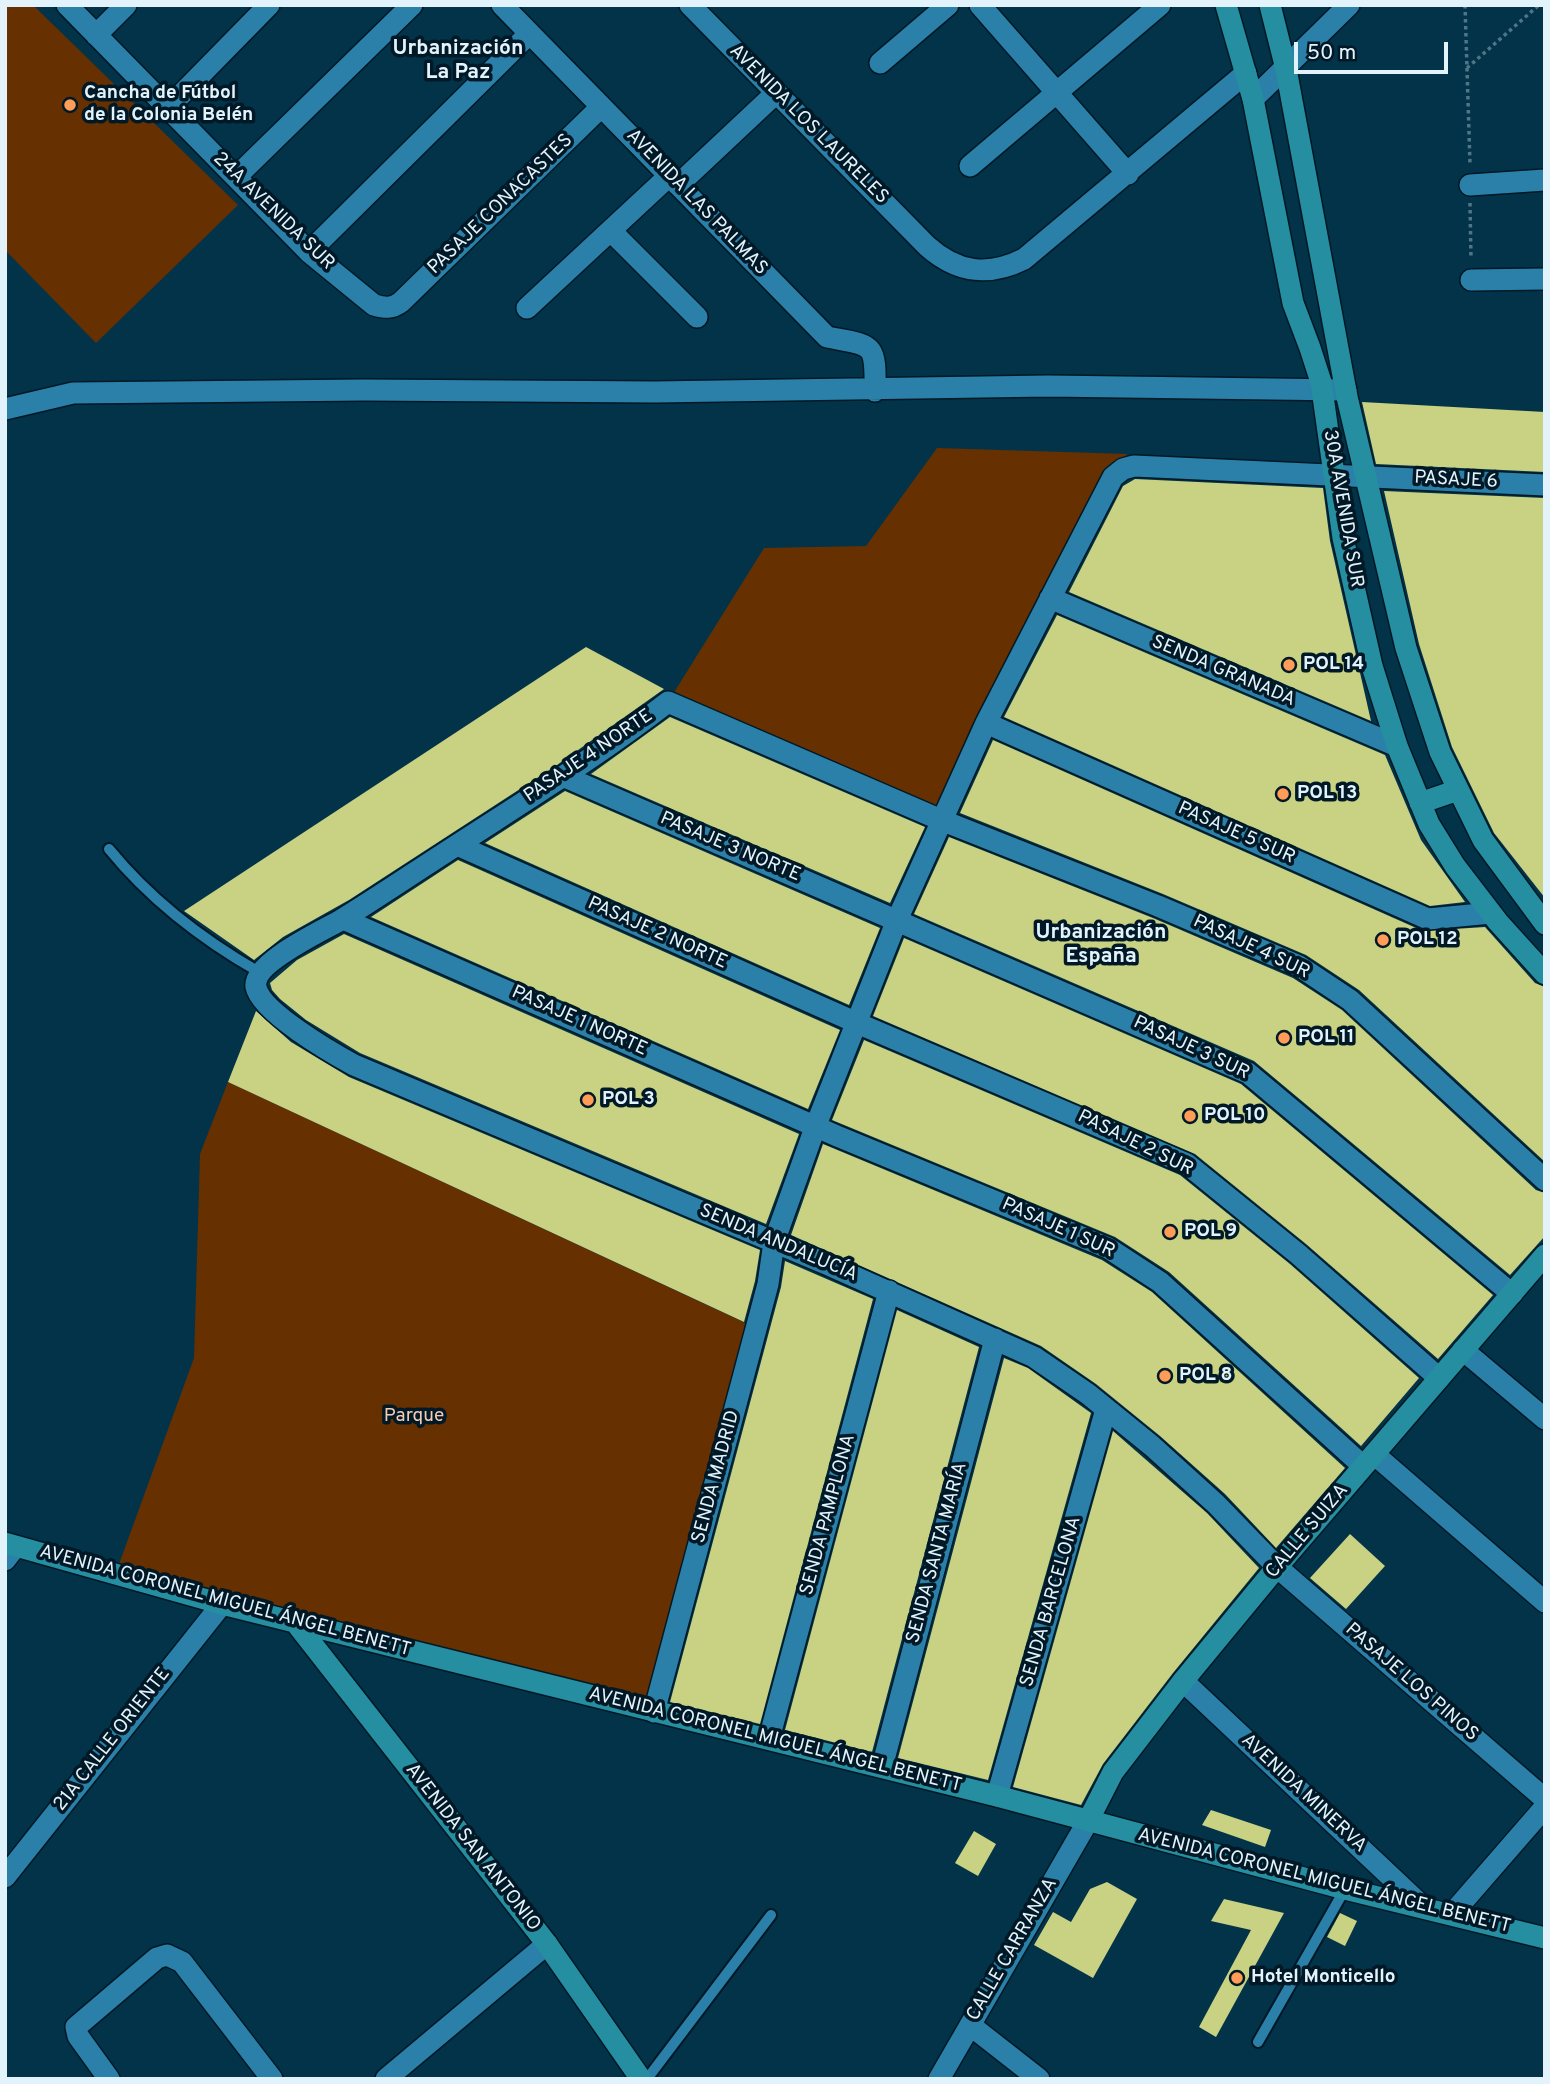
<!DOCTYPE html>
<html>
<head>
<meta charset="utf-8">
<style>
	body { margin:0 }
	#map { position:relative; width:1550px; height:2084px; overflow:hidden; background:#033348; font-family:Overpass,sans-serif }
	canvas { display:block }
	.frame { position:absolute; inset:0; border:7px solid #e3f3fc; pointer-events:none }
	.scale { position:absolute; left:1294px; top:42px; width:154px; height:32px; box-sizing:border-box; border:4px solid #e3f3fc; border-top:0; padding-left:9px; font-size:21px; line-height:24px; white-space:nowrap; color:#e3f3fc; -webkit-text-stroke:5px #011926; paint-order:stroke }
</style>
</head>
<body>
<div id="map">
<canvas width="1550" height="2084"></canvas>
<div class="frame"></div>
<div class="scale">50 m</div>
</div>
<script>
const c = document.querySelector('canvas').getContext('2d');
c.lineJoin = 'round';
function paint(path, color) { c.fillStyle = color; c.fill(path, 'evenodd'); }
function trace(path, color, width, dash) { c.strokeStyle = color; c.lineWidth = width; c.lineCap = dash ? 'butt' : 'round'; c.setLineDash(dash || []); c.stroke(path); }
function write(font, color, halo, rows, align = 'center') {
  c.font = font + ' Overpass,sans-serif'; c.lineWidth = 7; c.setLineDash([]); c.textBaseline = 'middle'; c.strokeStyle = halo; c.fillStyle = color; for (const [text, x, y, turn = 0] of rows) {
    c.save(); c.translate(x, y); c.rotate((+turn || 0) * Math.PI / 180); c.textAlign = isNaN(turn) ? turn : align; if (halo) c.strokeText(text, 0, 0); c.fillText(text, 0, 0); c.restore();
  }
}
paint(new Path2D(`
	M 5,5 L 33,5 L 238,205 L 96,343 L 5,250 Z
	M 937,448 L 1127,454 L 937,818 L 668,702 L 764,548 L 866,546 Z
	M 228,1082 L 756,1328 L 654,1712 L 115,1575 L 194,1358 L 200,1154 Z`), '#673000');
paint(new Path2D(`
	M 1362,402 L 1545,412 L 1545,472 L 1376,464 Z
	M 1135,479 L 1323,488 L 1330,541 L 1371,721 L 1069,592 L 1123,486 Z
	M 1384,491 L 1545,498 L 1545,898 L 1494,833 L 1452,747 L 1419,644 Z
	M 1057,615 L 1385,755 L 1421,840 L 1465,902 L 1430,906 L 1004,717 Z
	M 586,647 L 664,689 L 557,765 L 349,900 L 283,937 L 254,960 L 184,911 Z
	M 670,717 L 925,827 L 890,903 L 591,774 Z
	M 993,740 L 1423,931 L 1485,927 L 1535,983 L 1545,987 L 1545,1162 L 1359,990 L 1306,955 L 1163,894 L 960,813 Z
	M 565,791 L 880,928 L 849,1005 L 485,843 Z
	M 949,837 L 1153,918 L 1293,978 L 1342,1010 L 1536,1190 L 1545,1193 L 1545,1236 L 1510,1275 L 1254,1061 L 914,914 Z
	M 458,860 L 840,1030 L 808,1109 L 371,917 Z
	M 344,934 L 799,1134 L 766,1224 L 360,1053 L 306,1020 L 280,999 L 272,990 L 270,983 L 297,960 Z
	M 904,938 L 1241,1084 L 1493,1295 L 1438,1359 L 1306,1244 L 1195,1154 L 873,1016 Z
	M 256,1011 L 291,1042 L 349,1077 L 760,1250 L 755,1281 L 744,1322 L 228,1082 Z
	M 864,1040 L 1180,1175 L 1290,1264 L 1419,1378 L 1361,1446 L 1169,1272 L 1115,1237 L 832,1120 Z
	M 823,1144 L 1102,1260 L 1152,1292 L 1345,1468 L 1276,1548 L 1225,1494 L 1160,1436 L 1096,1384 L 1041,1346 L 791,1235 Z
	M 785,1261 L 873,1299 L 760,1724 L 670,1702 L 781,1287 Z
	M 897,1310 L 979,1347 L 872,1752 L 785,1730 Z
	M 1004,1358 L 1028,1368 L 1091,1413 L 988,1780 L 898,1758 Z
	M 1113,1431 L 1207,1513 L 1259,1568 L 1173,1673 L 1103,1764 L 1081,1805 L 1013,1787 Z
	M 1350,1534 L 1385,1566 L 1346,1609 L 1310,1578 Z
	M 1211,1810 L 1271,1830 L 1265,1847 L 1202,1825 Z
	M 974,1831 L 996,1844 L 978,1876 L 955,1863 Z
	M 1107,1882 L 1137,1899 L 1093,1978 L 1034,1945 L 1053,1912 L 1071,1922 L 1090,1889 Z
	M 1224,1899 L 1284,1913 L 1216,2037 L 1199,2027 L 1251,1930 L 1211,1921 Z
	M 1340,1913 L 1357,1921 L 1345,1946 L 1327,1937 Z`), '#c9d182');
const lane = new Path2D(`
	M 109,849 C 149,898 203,940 259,972
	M 1258,2042 L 1345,1889
	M 647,2079 L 771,1915`);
const street = new Path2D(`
	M 67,5 L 309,252 L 374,305 C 385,308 392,309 401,302 L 601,107
	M 502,5 L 827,337 C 873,346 876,341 875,391
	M 690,5 L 927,246 C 957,273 988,277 1024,259 L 1246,73
	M 980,5 L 1128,174
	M 96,35 L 126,5
	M 880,63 L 948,5
	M 1253,99 L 1349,5
	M 168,108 L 269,5
	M 970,166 L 1160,5
	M 236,177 L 412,5
	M 678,185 L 776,93
	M 1470,185 L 1545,180
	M 611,231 L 697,317
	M 309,252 L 529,34
	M 1471,280 L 1545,279
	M 527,308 L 669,176
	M 5,409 L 73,393 L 364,390 L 655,392 L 1048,386 L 1346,390
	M 1050,598 L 1397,746
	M 986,723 L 1428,919 L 1491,913
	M 563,776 L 1248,1073 L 1512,1294
	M 457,845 L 864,1026 L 1187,1164 L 1298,1254 L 1439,1378
	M 343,919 L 837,1136 L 1108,1248 L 1160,1282 L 1363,1466
	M 1545,1180 L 1350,1000 L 1299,966 L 1158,906 L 941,820 L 668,702 C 601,754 528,799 457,845 C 418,870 380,896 341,920 C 322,931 252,963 256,987 C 261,1012 332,1053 354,1065 L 824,1263 L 1034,1357 L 1088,1394 L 1152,1446 L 1216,1504 L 1277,1567 L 1545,1799
	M 1463,1350 L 1545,1419
	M 1374,1454 L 1545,1602
	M 5,1560 L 15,1547
	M 1183,1681 L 1423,1907
	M 654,1712 L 768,1284 L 774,1242 L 816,1125 L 897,920 L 986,723 L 1113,477 L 1123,469 L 1134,466 L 1545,485
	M 769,1739 L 889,1291
	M 882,1767 L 995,1339
	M 997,1796 L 1106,1409
	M 5,1877 L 222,1604
	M 1452,1914 L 1545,1807
	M 970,2025 L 1039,2079
	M 109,2079 L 78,2036 L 76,2027 L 157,1958 L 167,1955 L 182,1962 L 272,2079
	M 386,2079 L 547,1944
	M 939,2079 L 1088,1821`);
const secondary = new Path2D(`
	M 1226,5 L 1253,99 L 1293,303 L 1310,348 L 1321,382 L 1343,538 L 1372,666 L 1397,746 L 1429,824 L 1455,866 L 1498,922 L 1545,974
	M 1270,5 L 1286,69 L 1347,397 L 1406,648 L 1440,752 L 1483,840 L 1545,924
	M 1420,803 L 1458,790
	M 5,1543 L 222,1604 L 997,1796 L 1345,1889 L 1545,1938
	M 295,1622 L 547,1944 L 641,2079
	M 1088,1821 L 1113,1772 L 1183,1681 L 1277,1567 L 1545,1255`);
trace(lane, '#011926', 14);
trace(street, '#011926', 24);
trace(secondary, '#011926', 24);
trace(new Path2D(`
	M 1465,5 L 1470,164
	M 1467,68 L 1539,5
	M 1470,203 L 1471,259`), '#507586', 3.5, [3.5, 3.5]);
trace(lane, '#2a80a8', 10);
trace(street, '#2a80a8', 21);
trace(secondary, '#258ea0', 21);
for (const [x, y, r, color] of [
	[70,105,7,"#fe9c58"],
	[1289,665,7,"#fe9c58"],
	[1283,794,7,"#fe9c58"],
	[1383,940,7,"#fe9c58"],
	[1284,1038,7,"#fe9c58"],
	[588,1100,7,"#fe9c58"],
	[1190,1116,7,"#fe9c58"],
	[1170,1232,7,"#fe9c58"],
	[1165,1376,7,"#fe9c58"],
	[1237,1978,7,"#fe9c58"]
]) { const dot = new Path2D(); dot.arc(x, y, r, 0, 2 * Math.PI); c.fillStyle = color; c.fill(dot); trace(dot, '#011926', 2.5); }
write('bold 19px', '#e3f3fc', '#011926', [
	["Cancha de Fútbol",84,94],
	["de la Colonia Belén",84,116],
	["POL 14",1303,665],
	["POL 13",1297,794],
	["POL 12",1397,940],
	["POL 11",1298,1038],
	["POL 3",602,1100],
	["POL 10",1204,1116],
	["POL 9",1184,1232],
	["POL 8",1179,1376],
	["Hotel Monticello",1251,1978]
], 'left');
write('19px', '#e3f3fc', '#011926', [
	["AVENIDA LOS LAURELES",808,125,45],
	["AVENIDA LAS PALMAS",696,203,46],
	["PASAJE CONACASTES",501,205,-44],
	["24A AVENIDA SUR",273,212,44],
	["PASAJE 6",1456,481,3],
	["30A AVENIDA SUR",1342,509,80],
	["SENDA GRANADA",1223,672,23],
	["PASAJE 4 NORTE",589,757,-34],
	["PASAJE 5 SUR",1236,834,24],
	["PASAJE 3 NORTE",730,848,23],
	["PASAJE 2 NORTE",657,934,24],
	["PASAJE 4 SUR",1251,948,25],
	["PASAJE 1 NORTE",579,1022,24],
	["PASAJE 3 SUR",1191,1049,25],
	["PASAJE 2 SUR",1135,1144,26],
	["PASAJE 1 SUR",1058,1229,24],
	["SENDA ANDALUCÍA",778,1244,23],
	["SENDA MADRID",717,1477,-75],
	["SENDA PAMPLONA",829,1515,-75],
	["CALLE SUIZA",1308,1532,-50],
	["SENDA SANTA MARÍA",938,1553,-75],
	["AVENIDA CORONEL MIGUEL ÁNGEL BENETT",225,1602,15],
	["SENDA BARCELONA",1052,1602,-74],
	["PASAJE LOS PINOS",1411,1683,41],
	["21A CALLE ORIENTE",113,1740,-52],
	["AVENIDA CORONEL MIGUEL ÁNGEL BENETT",775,1741,14],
	["AVENIDA MINERVA",1303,1794,43],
	["AVENIDA SAN ANTONIO",472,1848,52],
	["AVENIDA CORONEL MIGUEL ÁNGEL BENETT",1324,1882,14],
	["CALLE CARRANZA",1013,1950,-60]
]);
write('19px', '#f6cbb1', '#011926', [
	["Parque",414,1417]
]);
write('bold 21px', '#e3f3fc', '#011926', [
	["Urbanización",458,50],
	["La Paz",458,74],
	["Urbanización",1101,934],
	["España",1101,958]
]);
</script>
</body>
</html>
